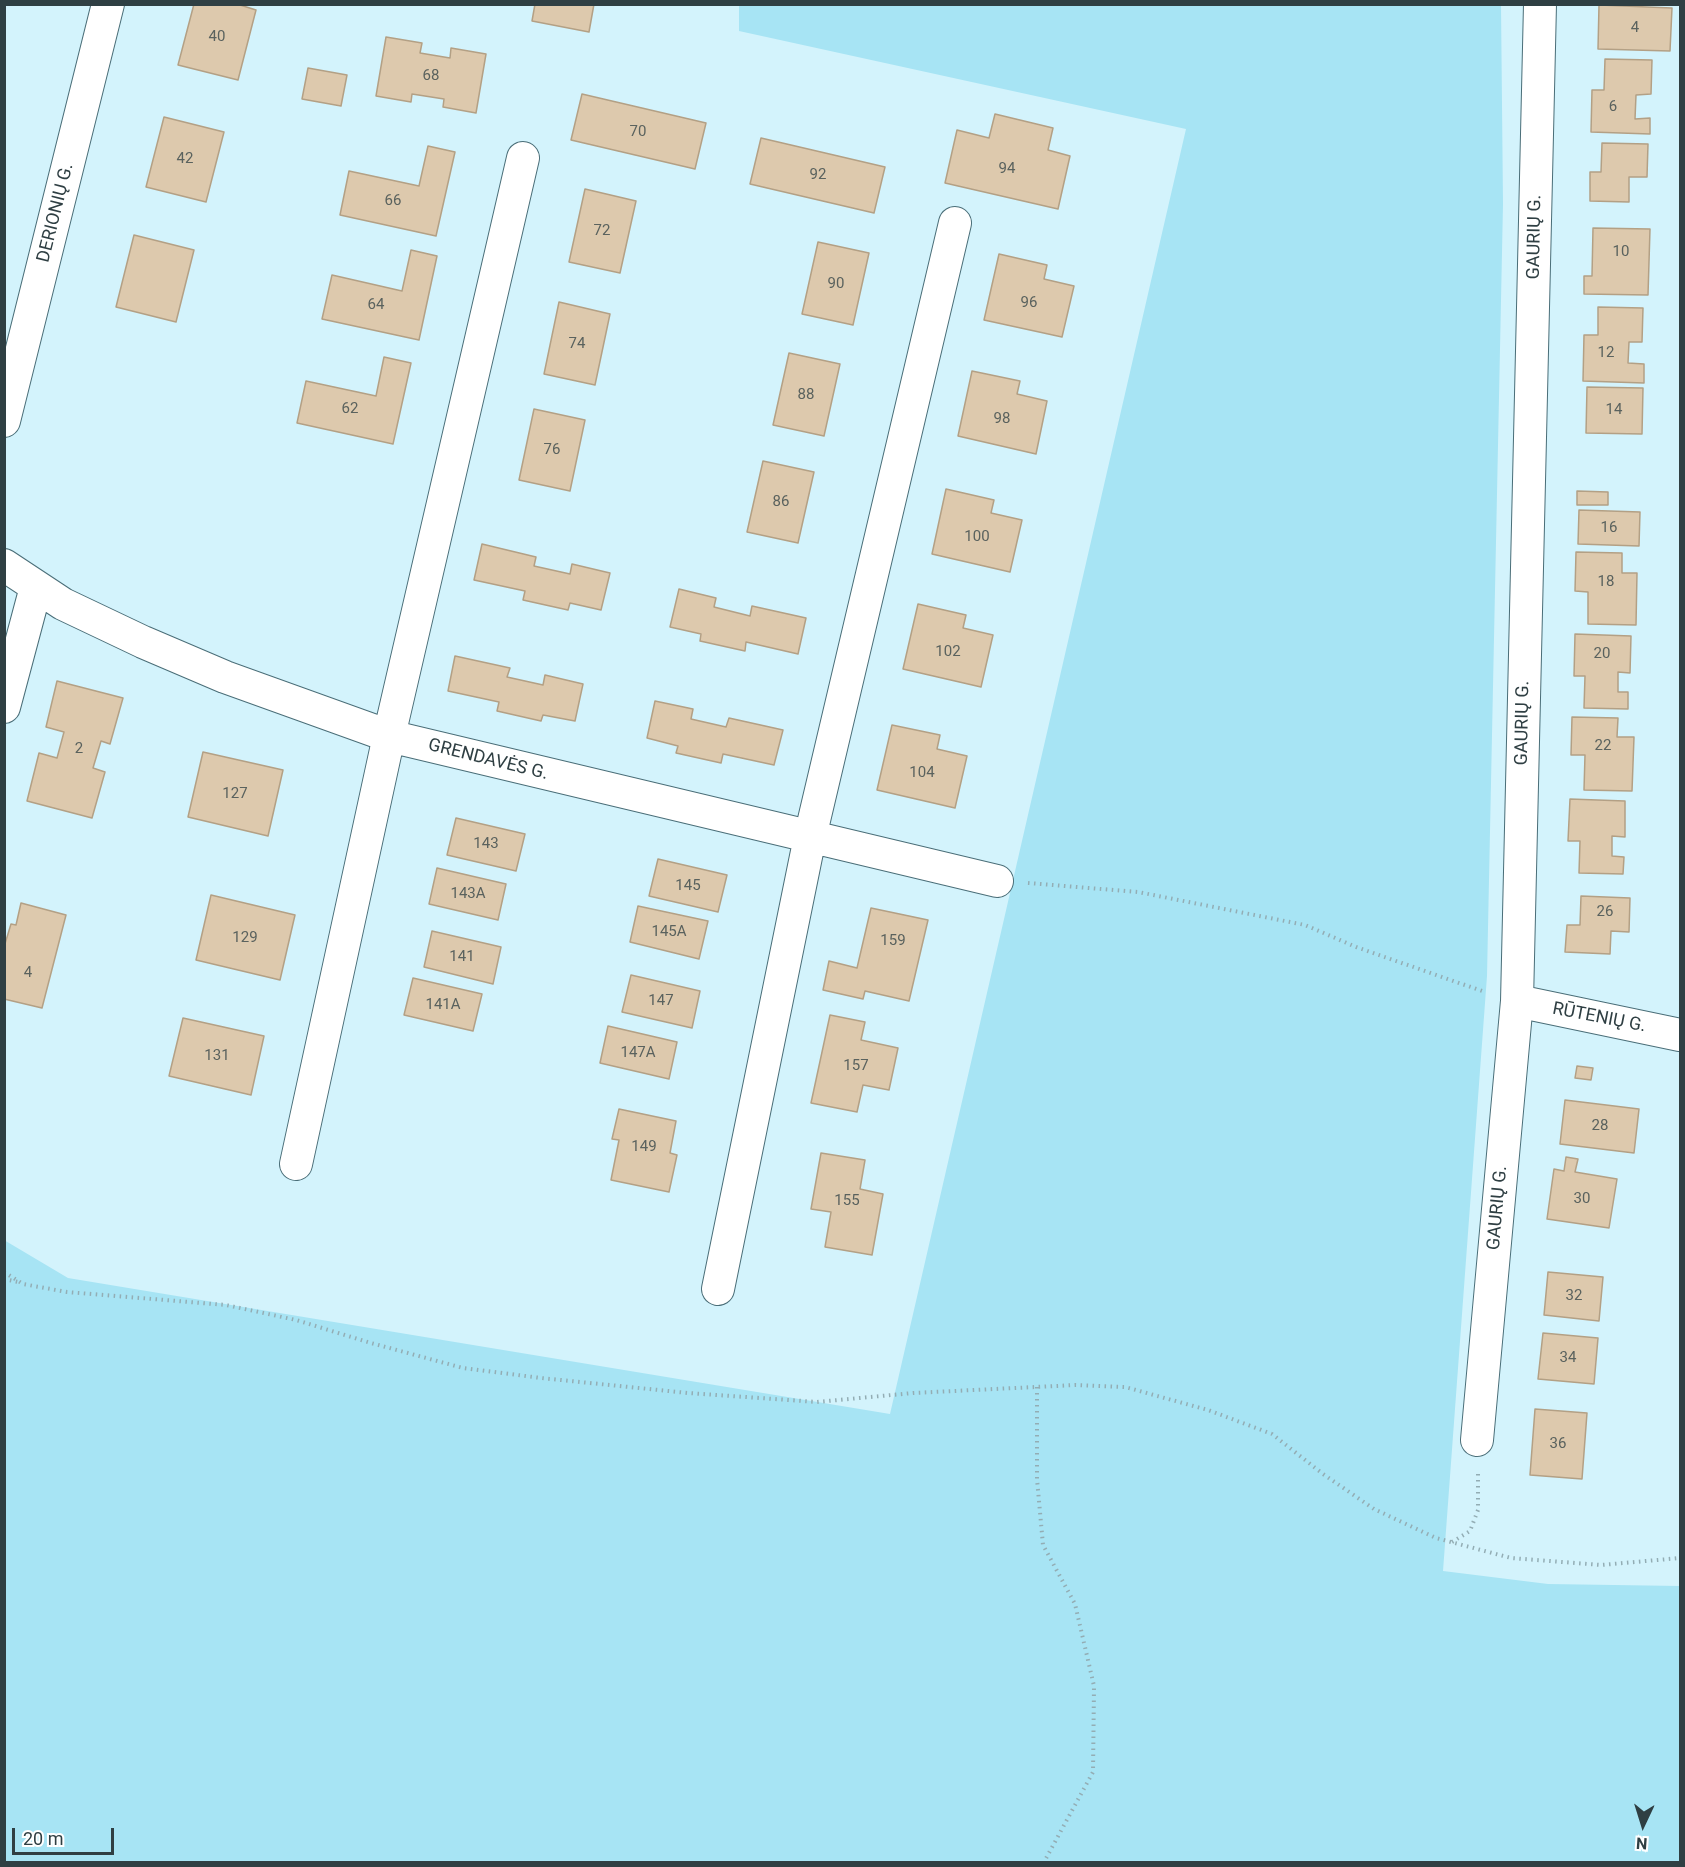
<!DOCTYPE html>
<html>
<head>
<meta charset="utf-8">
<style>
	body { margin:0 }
	#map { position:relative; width:1685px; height:1867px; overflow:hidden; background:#d3f3fc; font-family:Roboto,sans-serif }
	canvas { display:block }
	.frame { position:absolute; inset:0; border:6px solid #2f3f43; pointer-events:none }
	.north { position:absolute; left:1613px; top:1795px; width:60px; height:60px; -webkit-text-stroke:4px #fff; paint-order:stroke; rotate:184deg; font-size:16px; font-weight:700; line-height:24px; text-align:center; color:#2f3f43 }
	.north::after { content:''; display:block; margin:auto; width:21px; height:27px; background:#2f3f43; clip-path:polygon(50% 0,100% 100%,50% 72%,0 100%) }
	.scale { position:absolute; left:12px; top:1828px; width:102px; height:27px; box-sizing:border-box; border:3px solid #2f3f43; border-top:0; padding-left:8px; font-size:18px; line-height:21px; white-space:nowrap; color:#2f3f43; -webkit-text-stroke:4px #fff; paint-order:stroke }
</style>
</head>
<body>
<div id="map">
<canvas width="1685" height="1867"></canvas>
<div class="frame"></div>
<div class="north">N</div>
<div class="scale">20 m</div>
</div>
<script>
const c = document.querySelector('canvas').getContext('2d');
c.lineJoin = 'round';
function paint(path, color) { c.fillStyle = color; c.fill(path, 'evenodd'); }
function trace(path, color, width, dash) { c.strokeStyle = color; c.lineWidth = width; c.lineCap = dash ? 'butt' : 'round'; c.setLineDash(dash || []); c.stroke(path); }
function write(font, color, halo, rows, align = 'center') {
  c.font = font + ' Roboto,sans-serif'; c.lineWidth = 5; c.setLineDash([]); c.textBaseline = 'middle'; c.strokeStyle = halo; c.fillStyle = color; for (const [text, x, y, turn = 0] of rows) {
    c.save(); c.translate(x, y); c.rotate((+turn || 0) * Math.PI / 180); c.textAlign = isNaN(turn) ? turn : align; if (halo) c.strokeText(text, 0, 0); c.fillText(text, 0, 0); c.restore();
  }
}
paint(new Path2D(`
	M 739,5 L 1501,5 L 1503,204 L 1487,976 L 1443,1571 L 1548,1584 L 1680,1586 L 1680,1862 L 5,1862 L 4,1240 L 68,1278 L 890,1414 L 1186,129 L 739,31 Z`), '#a7e4f4');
const building = new Path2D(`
	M 194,4 L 237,4 L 256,10 L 238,80 L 178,65 Z
	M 535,4 L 594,4 L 589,32 L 532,21 Z
	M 1599,5 L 1672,8 L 1670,51 L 1598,49 Z
	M 386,37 L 422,43 L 420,53 L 450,58 L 451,48 L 486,54 L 476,113 L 443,107 L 444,99 L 412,94 L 411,102 L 376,96 Z
	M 1605,59 L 1652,60 L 1651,94 L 1636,95 L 1635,119 L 1650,118 L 1650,134 L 1591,132 L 1592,90 L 1604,90 Z
	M 308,68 L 347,75 L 341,106 L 302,99 Z
	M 582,94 L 706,123 L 695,169 L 571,140 Z
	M 995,114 L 1053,128 L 1048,150 L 1070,156 L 1058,209 L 945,183 L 957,130 L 989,138 Z
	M 164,117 L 224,132 L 206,202 L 146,187 Z
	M 761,138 L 885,167 L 874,213 L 750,184 Z
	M 1602,143 L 1648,144 L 1647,177 L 1629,177 L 1629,202 L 1590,201 L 1590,172 L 1601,172 Z
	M 428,146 L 455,152 L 436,236 L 340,215 L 349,171 L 419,186 Z
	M 585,189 L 636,201 L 620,273 L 569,262 Z
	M 1593,228 L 1650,229 L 1648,295 L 1584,294 L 1584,276 L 1592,276 Z
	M 134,235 L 194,250 L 176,322 L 116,307 Z
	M 818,242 L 869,253 L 853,325 L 802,314 Z
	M 411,250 L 437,256 L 419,340 L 322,319 L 332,275 L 402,291 Z
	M 999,254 L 1047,265 L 1044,279 L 1074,286 L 1062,337 L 984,320 Z
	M 559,302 L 610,314 L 595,385 L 544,374 Z
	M 1598,307 L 1643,308 L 1642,342 L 1629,342 L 1628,363 L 1644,364 L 1644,383 L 1583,381 L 1584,335 L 1598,335 Z
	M 789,353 L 840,364 L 824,436 L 773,425 Z
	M 384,357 L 411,363 L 393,444 L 297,423 L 306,381 L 376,396 Z
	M 972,371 L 1020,381 L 1017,394 L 1047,401 L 1036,454 L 958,436 Z
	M 1587,387 L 1643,388 L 1642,434 L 1586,433 Z
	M 534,409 L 585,420 L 570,491 L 519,480 Z
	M 763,461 L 814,472 L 798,543 L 747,532 Z
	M 946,489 L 994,500 L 991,513 L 1022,520 L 1010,572 L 932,554 Z
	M 1577,491 L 1608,492 L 1608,505 L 1577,505 Z
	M 1579,510 L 1640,512 L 1639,546 L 1578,544 Z
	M 482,544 L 536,557 L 534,566 L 570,574 L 572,564 L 610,573 L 601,610 L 570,603 L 568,610 L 523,600 L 525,591 L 474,580 Z
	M 1576,552 L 1622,553 L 1622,573 L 1637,573 L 1636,625 L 1588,624 L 1588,592 L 1575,591 Z
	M 679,589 L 716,598 L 714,607 L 750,616 L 752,606 L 806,618 L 798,654 L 746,642 L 745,651 L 700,641 L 701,634 L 670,627 Z
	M 918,604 L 966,615 L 963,628 L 993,635 L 981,687 L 903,669 Z
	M 1575,634 L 1631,636 L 1630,673 L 1618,672 L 1618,692 L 1628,692 L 1628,709 L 1584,708 L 1585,676 L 1574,676 Z
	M 455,656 L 510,668 L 507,677 L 543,685 L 545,675 L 583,684 L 575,721 L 543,715 L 541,721 L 497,711 L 499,702 L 448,691 Z
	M 57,681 L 123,698 L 110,744 L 101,741 L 93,768 L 105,772 L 92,818 L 27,801 L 39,753 L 57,758 L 64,732 L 46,727 Z
	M 655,701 L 693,709 L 691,719 L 726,727 L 729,718 L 783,730 L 774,765 L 723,754 L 721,763 L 676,753 L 678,746 L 647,738 Z
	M 1572,717 L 1618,718 L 1617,737 L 1634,737 L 1632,791 L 1584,790 L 1585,755 L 1571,755 Z
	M 892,725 L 940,735 L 937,749 L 967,756 L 955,808 L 877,790 Z
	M 203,752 L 283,770 L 268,836 L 188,817 Z
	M 1570,799 L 1625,801 L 1625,837 L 1612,836 L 1612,856 L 1624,857 L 1623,874 L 1579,873 L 1580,841 L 1568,841 Z
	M 456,818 L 525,834 L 516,871 L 447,855 Z
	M 658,859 L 727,875 L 718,912 L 649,896 Z
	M 437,868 L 506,884 L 498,920 L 429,904 Z
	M 211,895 L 295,915 L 280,980 L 196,960 Z
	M 1581,896 L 1630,898 L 1629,932 L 1611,931 L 1610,954 L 1565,952 L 1567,925 L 1580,925 Z
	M 21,903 L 66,915 L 42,1008 L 4,999 L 4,947 L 11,924 L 16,925 Z
	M 638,906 L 708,921 L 699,959 L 630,942 Z
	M 871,908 L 928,920 L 909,1001 L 865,991 L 863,999 L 823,990 L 829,961 L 857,968 Z
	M 432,931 L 501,947 L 493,984 L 424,967 Z
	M 631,975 L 700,991 L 692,1028 L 622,1012 Z
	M 413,978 L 482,994 L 473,1031 L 404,1015 Z
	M 830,1015 L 865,1022 L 861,1040 L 898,1048 L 889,1090 L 863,1085 L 857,1112 L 811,1103 Z
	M 183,1018 L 264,1036 L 251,1095 L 169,1076 Z
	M 608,1026 L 677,1042 L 669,1079 L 600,1063 Z
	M 1577,1066 L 1593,1068 L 1591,1080 L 1575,1078 Z
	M 1565,1100 L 1639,1109 L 1634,1153 L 1560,1144 Z
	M 619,1109 L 676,1121 L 670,1153 L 677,1155 L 669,1192 L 611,1180 L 619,1140 L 612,1139 Z
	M 821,1153 L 865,1160 L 860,1189 L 883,1194 L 872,1255 L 825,1247 L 831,1212 L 811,1209 Z
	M 1566,1157 L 1578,1159 L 1575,1172 L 1617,1179 L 1609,1228 L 1547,1219 L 1554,1169 L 1564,1171 Z
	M 1548,1272 L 1603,1277 L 1599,1321 L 1544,1315 Z
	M 1543,1333 L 1598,1338 L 1594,1384 L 1538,1379 Z
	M 1535,1409 L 1587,1413 L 1582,1479 L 1530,1475 Z`);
paint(building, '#ddc9ad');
trace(building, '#b3a085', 1.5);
const street = new Path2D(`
	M 4,421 L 108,4
	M 4,565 L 63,604 L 143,642 L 225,677 L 389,736 L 997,881
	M 4,707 L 36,587
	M 1517,1001 L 1680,1035
	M 296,1164 L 389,736 L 523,158
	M 718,1289 L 810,837 L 955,223
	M 1477,1440 L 1517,1001 L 1540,4`);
trace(street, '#4a6e78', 34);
trace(new Path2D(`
	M 1028,883 L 1138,892 L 1305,925 L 1356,947 L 1485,992
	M 4,1272 L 23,1284 L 67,1292 L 226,1305 L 296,1320 L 371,1343 L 463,1368 L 541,1378 L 688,1393 L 817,1402 L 913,1393 L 1076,1385 L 1125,1387 L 1208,1410 L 1272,1434 L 1323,1474 L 1374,1509 L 1436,1538 L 1511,1558 L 1601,1565 L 1680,1558
	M 4,1279 L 18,1282
	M 1037,1387 L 1037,1479 L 1043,1545 L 1075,1604 L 1094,1686 L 1093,1772 L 1044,1862
	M 1452,1542 L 1470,1531 L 1478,1510 L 1478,1471`), '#93adb4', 4, [1.5, 4.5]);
trace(street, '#fff', 32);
write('15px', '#5a625e', null, [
	["4",1635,28],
	["40",217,37],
	["68",431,76],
	["6",1613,107],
	["70",638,132],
	["42",185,159],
	["94",1007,169],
	["92",818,175],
	["66",393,201],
	["72",602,231],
	["10",1621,252],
	["90",836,284],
	["96",1029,303],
	["64",376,305],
	["74",577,344],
	["12",1606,353],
	["88",806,395],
	["62",350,409],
	["14",1614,410],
	["98",1002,419],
	["76",552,450],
	["86",781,502],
	["16",1609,528],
	["100",977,537],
	["18",1606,582],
	["102",948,652],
	["20",1602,654],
	["22",1603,746],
	["2",79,749],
	["104",922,773],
	["127",235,794],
	["143",486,844],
	["145",688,886],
	["143A",468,894],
	["26",1605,912],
	["145A",669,932],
	["129",245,938],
	["159",893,941],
	["141",462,957],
	["4",28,973],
	["147",661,1001],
	["141A",443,1005],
	["147A",638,1053],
	["131",217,1056],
	["157",856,1066],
	["28",1600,1126],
	["149",644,1147],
	["30",1582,1199],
	["155",847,1201],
	["32",1574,1296],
	["34",1568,1358],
	["36",1558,1444]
]);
write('18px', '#2f3f43', '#fff', [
	["DERIONIŲ G.",56,213,-76],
	["GAURIŲ G.",1535,237,-89],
	["GAURIŲ G.",1523,723,-89],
	["GRENDAVĖS G.",488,760,14],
	["RŪTENIŲ G.",1599,1018,11],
	["GAURIŲ G.",1498,1208,-85]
]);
</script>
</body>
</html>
